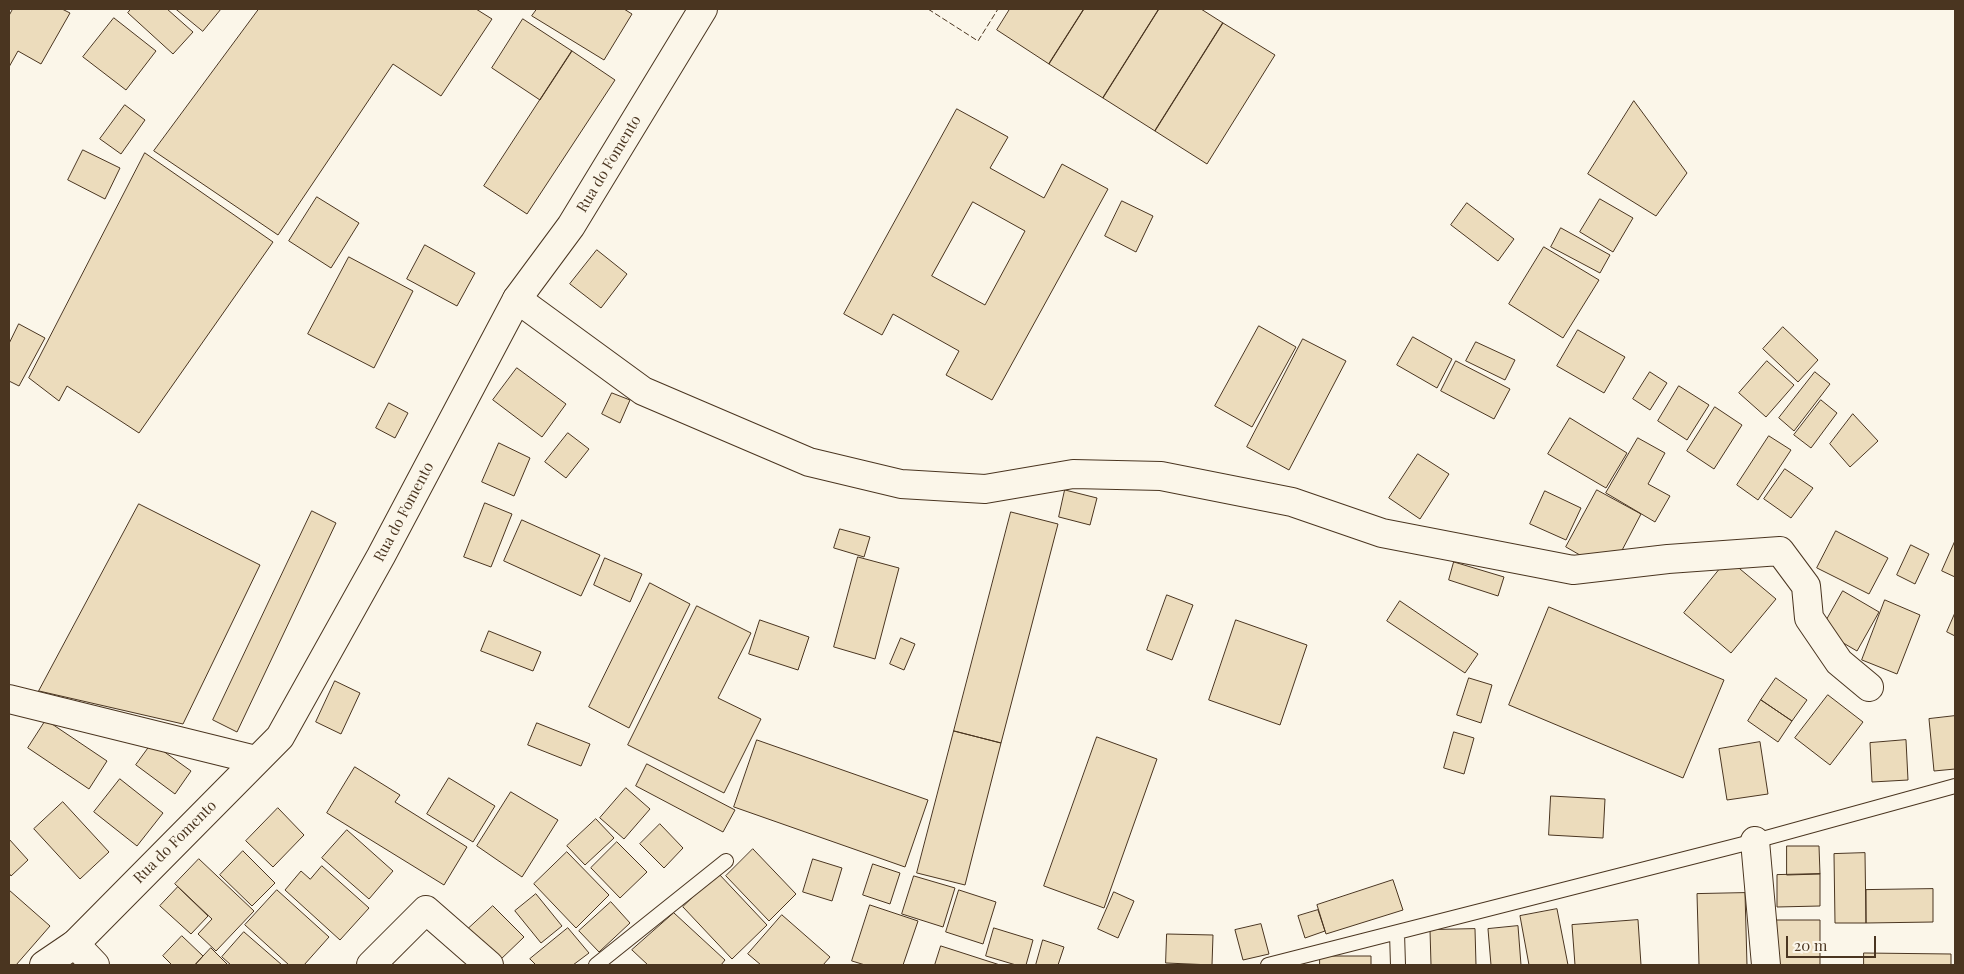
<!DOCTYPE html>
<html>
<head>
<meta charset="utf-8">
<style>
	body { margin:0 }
	#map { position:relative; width:1964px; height:974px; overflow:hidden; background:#fbf6e9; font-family:"Playfair Display",serif }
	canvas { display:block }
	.frame { position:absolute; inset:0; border:10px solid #4a3520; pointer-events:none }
	.scale { position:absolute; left:1786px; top:936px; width:90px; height:22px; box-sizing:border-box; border:2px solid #4a3520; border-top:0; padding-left:6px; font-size:15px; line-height:18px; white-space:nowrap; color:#4a3520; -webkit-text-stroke:4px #fbf6e9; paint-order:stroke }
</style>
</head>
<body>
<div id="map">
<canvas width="1964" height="974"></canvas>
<div class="frame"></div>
<div class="scale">20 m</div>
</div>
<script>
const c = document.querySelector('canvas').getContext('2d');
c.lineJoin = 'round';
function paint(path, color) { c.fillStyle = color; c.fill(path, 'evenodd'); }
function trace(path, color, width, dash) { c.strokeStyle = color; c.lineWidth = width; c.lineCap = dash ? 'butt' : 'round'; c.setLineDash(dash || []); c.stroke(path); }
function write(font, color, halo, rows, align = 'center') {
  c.font = font + ' "Playfair Display",serif'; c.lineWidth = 4; c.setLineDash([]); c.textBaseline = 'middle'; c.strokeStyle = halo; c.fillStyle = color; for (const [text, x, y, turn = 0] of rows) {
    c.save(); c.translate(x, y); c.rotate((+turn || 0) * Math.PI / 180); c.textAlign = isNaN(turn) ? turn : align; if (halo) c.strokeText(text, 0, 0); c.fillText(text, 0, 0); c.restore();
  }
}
const building = new Path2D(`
	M 13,9 L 62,9 L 70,13 L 41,64 L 18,51 L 9,67 L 9,16 Z
	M 131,9 L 167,9 L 193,32 L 173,54 L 128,13 Z
	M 176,9 L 221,9 L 203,31 Z
	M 259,9 L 476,9 L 492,19 L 441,96 L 393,64 L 278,235 L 154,151 Z
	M 537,9 L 624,9 L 632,14 L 604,60 L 532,16 Z
	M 1010,9 L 1084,9 L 1049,64 L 997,30 Z
	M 1084,9 L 1159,9 L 1103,98 L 1049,64 Z
	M 1159,9 L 1201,9 L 1223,23 L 1155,131 L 1103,98 Z
	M 114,18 L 156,51 L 126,90 L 83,57 Z
	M 523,19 L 572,51 L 540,100 L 492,68 Z
	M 1223,23 L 1275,55 L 1207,164 L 1155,131 Z
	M 572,51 L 615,80 L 527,214 L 484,186 Z
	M 1634,101 L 1687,173 L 1656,216 L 1588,174 Z
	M 125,105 L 145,120 L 121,154 L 100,139 Z
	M 957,109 L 1008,137 L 990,168 L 1044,198 L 1062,164 L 1108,189 L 992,400 L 946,375 L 959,351 L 893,314 L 882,335 L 844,314 ZM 973,202 L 1025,231 L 985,305 L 932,276 Z
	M 83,150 L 120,168 L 105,199 L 68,180 Z
	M 145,153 L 273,242 L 139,433 L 67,386 L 59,401 L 29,378 Z
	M 317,197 L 359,223 L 331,268 L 289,241 Z
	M 1600,199 L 1633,218 L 1613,252 L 1580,232 Z
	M 1122,201 L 1153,216 L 1136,252 L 1105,236 Z
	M 1467,203 L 1514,239 L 1498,261 L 1451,225 Z
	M 1561,228 L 1610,255 L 1600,273 L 1551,247 Z
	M 425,245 L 475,273 L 457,306 L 407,279 Z
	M 1544,247 L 1599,280 L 1563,338 L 1509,304 Z
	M 597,250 L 627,274 L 601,308 L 570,284 Z
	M 349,257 L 413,291 L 374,368 L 308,334 Z
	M 19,324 L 45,338 L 19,386 L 9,381 L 9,344 Z
	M 1259,326 L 1296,347 L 1252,427 L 1215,406 Z
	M 1783,327 L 1818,360 L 1798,382 L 1763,349 Z
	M 1578,330 L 1625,357 L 1604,393 L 1557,366 Z
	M 1413,337 L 1452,359 L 1437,388 L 1397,365 Z
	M 1303,339 L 1346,361 L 1289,470 L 1247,447 Z
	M 1476,342 L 1515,360 L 1505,380 L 1466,361 Z
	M 1456,361 L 1510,389 L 1494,419 L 1441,391 Z
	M 1767,361 L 1794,385 L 1766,417 L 1739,393 Z
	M 517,368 L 566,404 L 542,437 L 493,400 Z
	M 1650,372 L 1667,383 L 1650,410 L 1633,399 Z
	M 1815,372 L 1830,384 L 1794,431 L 1779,418 Z
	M 1679,386 L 1709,405 L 1687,440 L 1658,421 Z
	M 612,393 L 630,400 L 620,423 L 602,414 Z
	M 1821,400 L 1837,413 L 1811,448 L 1794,435 Z
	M 389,403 L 408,413 L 395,438 L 376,428 Z
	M 1715,407 L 1742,425 L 1714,469 L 1687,451 Z
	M 1853,414 L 1878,441 L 1850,467 L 1830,444 Z
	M 1570,418 L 1627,453 L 1606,488 L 1548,454 Z
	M 568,433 L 589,449 L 566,478 L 545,462 Z
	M 1769,436 L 1791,450 L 1758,500 L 1737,485 Z
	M 1638,438 L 1665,453 L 1648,484 L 1670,496 L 1655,522 L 1606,493 Z
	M 499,443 L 530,458 L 514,496 L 482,482 Z
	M 1418,454 L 1449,474 L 1420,519 L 1389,498 Z
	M 1785,469 L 1813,488 L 1791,518 L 1764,499 Z
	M 1065,490 L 1097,498 L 1090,525 L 1059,517 Z
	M 1597,490 L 1641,514 L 1619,556 L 1592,562 L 1566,547 Z
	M 1545,491 L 1581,508 L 1566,540 L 1530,524 Z
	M 485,503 L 512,514 L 491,567 L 464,557 Z
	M 139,504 L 260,565 L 183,724 L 39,691 Z
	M 312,511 L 336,523 L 237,732 L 213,720 Z
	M 1011,512 L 1058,524 L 1001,743 L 954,731 Z
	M 522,520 L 600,555 L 581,596 L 504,561 Z
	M 840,529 L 870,537 L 864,557 L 834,548 Z
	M 1836,531 L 1888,558 L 1869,594 L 1817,568 Z
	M 1955,541 L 1955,577 L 1942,571 Z
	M 1911,545 L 1929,554 L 1915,584 L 1897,575 Z
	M 858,557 L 899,568 L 875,659 L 834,647 Z
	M 605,558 L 642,574 L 630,602 L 594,585 Z
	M 1728,559 L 1776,599 L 1731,653 L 1684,613 Z
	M 1454,562 L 1504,577 L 1498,596 L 1449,580 Z
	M 650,583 L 690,604 L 629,728 L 589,707 Z
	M 1843,591 L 1879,612 L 1857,651 L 1821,630 Z
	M 1167,595 L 1193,605 L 1172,660 L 1147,650 Z
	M 1885,600 L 1920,615 L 1897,674 L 1862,660 Z
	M 1400,601 L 1478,654 L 1465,673 L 1387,621 Z
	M 697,606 L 751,633 L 718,698 L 761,719 L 724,793 L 628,745 Z
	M 1549,607 L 1724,680 L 1683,778 L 1509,705 Z
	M 1955,613 L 1955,636 L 1947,632 Z
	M 760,620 L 809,637 L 798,670 L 749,654 Z
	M 1236,620 L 1307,645 L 1280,725 L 1209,700 Z
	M 489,631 L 541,652 L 533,671 L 481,651 Z
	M 901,638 L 915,644 L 904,670 L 890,664 Z
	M 1469,678 L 1492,685 L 1481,723 L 1457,715 Z
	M 1776,678 L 1807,700 L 1792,721 L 1761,700 Z
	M 335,681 L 360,693 L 341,734 L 316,722 Z
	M 1828,695 L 1863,722 L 1830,765 L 1795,738 Z
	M 1761,700 L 1792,721 L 1778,742 L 1748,721 Z
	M 1955,716 L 1955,769 L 1934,771 L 1929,719 Z
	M 46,720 L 107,761 L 89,789 L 28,748 Z
	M 537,723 L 590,744 L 581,766 L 528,745 Z
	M 954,731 L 1001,743 L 965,885 L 917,873 Z
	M 1454,732 L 1474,738 L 1464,774 L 1444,768 Z
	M 1097,737 L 1157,759 L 1104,908 L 1044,886 Z
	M 757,740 L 928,800 L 905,867 L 734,807 Z
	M 1906,740 L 1908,780 L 1872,782 L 1870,743 Z
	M 1760,742 L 1768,794 L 1727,800 L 1719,749 Z
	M 152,743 L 191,771 L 175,794 L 136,765 Z
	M 647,764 L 735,810 L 723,832 L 636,786 Z
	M 355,767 L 400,795 L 395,802 L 467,847 L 444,885 L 327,813 Z
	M 449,778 L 495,806 L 473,842 L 427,814 Z
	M 120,779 L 163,813 L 137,846 L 94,812 Z
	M 626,788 L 650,809 L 624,839 L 600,818 Z
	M 511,792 L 558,820 L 522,877 L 477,846 Z
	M 1551,796 L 1605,799 L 1603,838 L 1549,835 Z
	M 63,802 L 109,852 L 80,879 L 34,829 Z
	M 278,808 L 304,835 L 273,867 L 246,841 Z
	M 596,819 L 614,838 L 585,865 L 567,846 Z
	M 660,824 L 683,848 L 664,868 L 640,844 Z
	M 347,830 L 393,871 L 369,899 L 322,858 Z
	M 9,839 L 28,860 L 11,876 L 9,873 Z
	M 617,842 L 647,872 L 620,898 L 591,868 Z
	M 1787,846 L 1819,846 L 1820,874 L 1787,875 Z
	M 753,849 L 796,894 L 769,921 L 726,876 Z
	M 243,851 L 275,883 L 252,906 L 220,875 Z
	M 567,852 L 609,895 L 576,928 L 534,884 Z
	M 1865,853 L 1866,923 L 1835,923 L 1834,854 Z
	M 199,859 L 254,911 L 216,951 L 198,934 L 212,919 L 175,884 Z
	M 813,859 L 842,868 L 832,901 L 803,892 Z
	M 873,864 L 900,873 L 890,904 L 863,895 Z
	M 322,866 L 369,908 L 340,940 L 285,890 L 301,871 L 310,879 Z
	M 718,873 L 767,925 L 732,959 L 683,907 Z
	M 1820,874 L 1820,906 L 1777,907 L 1777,875 Z
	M 914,876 L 955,888 L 943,927 L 902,914 Z
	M 1393,880 L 1403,910 L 1326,934 L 1317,905 Z
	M 178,887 L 208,916 L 191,934 L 160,906 Z
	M 1933,889 L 1933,922 L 1866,923 L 1866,890 Z
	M 9,890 L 50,926 L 16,965 L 9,965 Z
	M 277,890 L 329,937 L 304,965 L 289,965 L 245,925 Z
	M 959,890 L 996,902 L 983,944 L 946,932 Z
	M 1114,892 L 1134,901 L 1118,938 L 1098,929 Z
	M 1745,893 L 1747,965 L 1699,965 L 1697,894 Z
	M 536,894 L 562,926 L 541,943 L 515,911 Z
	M 611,902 L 630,923 L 599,952 L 579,931 Z
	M 870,905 L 918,921 L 903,965 L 865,965 L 852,961 Z
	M 493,906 L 524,937 L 499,961 L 468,929 Z
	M 1557,909 L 1568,965 L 1529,965 L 1520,916 Z
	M 1318,910 L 1325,931 L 1305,938 L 1298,916 Z
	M 674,913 L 725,960 L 721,965 L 648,965 L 632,950 Z
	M 782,915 L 830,957 L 823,965 L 761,965 L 748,954 Z
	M 1638,920 L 1641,965 L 1575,965 L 1572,925 Z
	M 1777,920 L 1820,920 L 1820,965 L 1777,965 Z
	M 1261,924 L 1269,954 L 1243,960 L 1235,930 Z
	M 1518,926 L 1521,965 L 1491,965 L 1488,929 Z
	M 568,928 L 589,953 L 573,965 L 536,965 L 530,959 Z
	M 994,928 L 1033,940 L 1026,965 L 1016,965 L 986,956 Z
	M 1475,929 L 1476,965 L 1431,965 L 1430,930 Z
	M 244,932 L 282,965 L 231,965 L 222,957 Z
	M 1167,934 L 1213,935 L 1212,965 L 1166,963 Z
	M 182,936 L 203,956 L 195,965 L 172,965 L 163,956 Z
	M 1043,940 L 1064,947 L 1058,965 L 1036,965 Z
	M 941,946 L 1000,965 L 935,965 Z
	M 211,948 L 228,965 L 195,965 Z
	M 1864,953 L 1951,954 L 1951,965 L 1864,965 Z
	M 1320,956 L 1371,956 L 1371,965 L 1320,965 Z`);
paint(building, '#ecdcbc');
trace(building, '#4a3520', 1);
const service = new Path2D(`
	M 1397,933 L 1398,965
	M 596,965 L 726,861
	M 1268,965 L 1755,841 L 1955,786`);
const minor = new Path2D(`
	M 517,299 L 643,391 L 809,462 L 901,484 L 985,489 L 1073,474 L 1161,476 L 1292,502 L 1382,533 L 1573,570 L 1668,559 L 1780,551 L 1806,586 L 1809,618 L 1839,662 L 1869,687
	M 9,699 L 256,760
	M 1755,841 L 1766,965
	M 75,944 L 95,965
	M 371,965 L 426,910 L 489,965`);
const tertiary = new Path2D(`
	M 44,965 L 75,944 L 280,737 L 381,556 L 517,299 L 571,226 L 703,9`);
trace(service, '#4a3520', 16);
trace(minor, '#4a3520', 30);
trace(tertiary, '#4a3520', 30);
trace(service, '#fbf6e9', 14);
trace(minor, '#fbf6e9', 28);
trace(tertiary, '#fbf6e9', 28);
trace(new Path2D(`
	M 928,9 L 978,41 L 998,9`), '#4a3520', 1, [6, 2.5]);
write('15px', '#4a3520', '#fbf6e9', [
	["Rua do Fomento",609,164,-59],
	["Rua do Fomento",404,512,-62],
	["Rua do Fomento",175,842,-45]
]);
</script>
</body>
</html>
